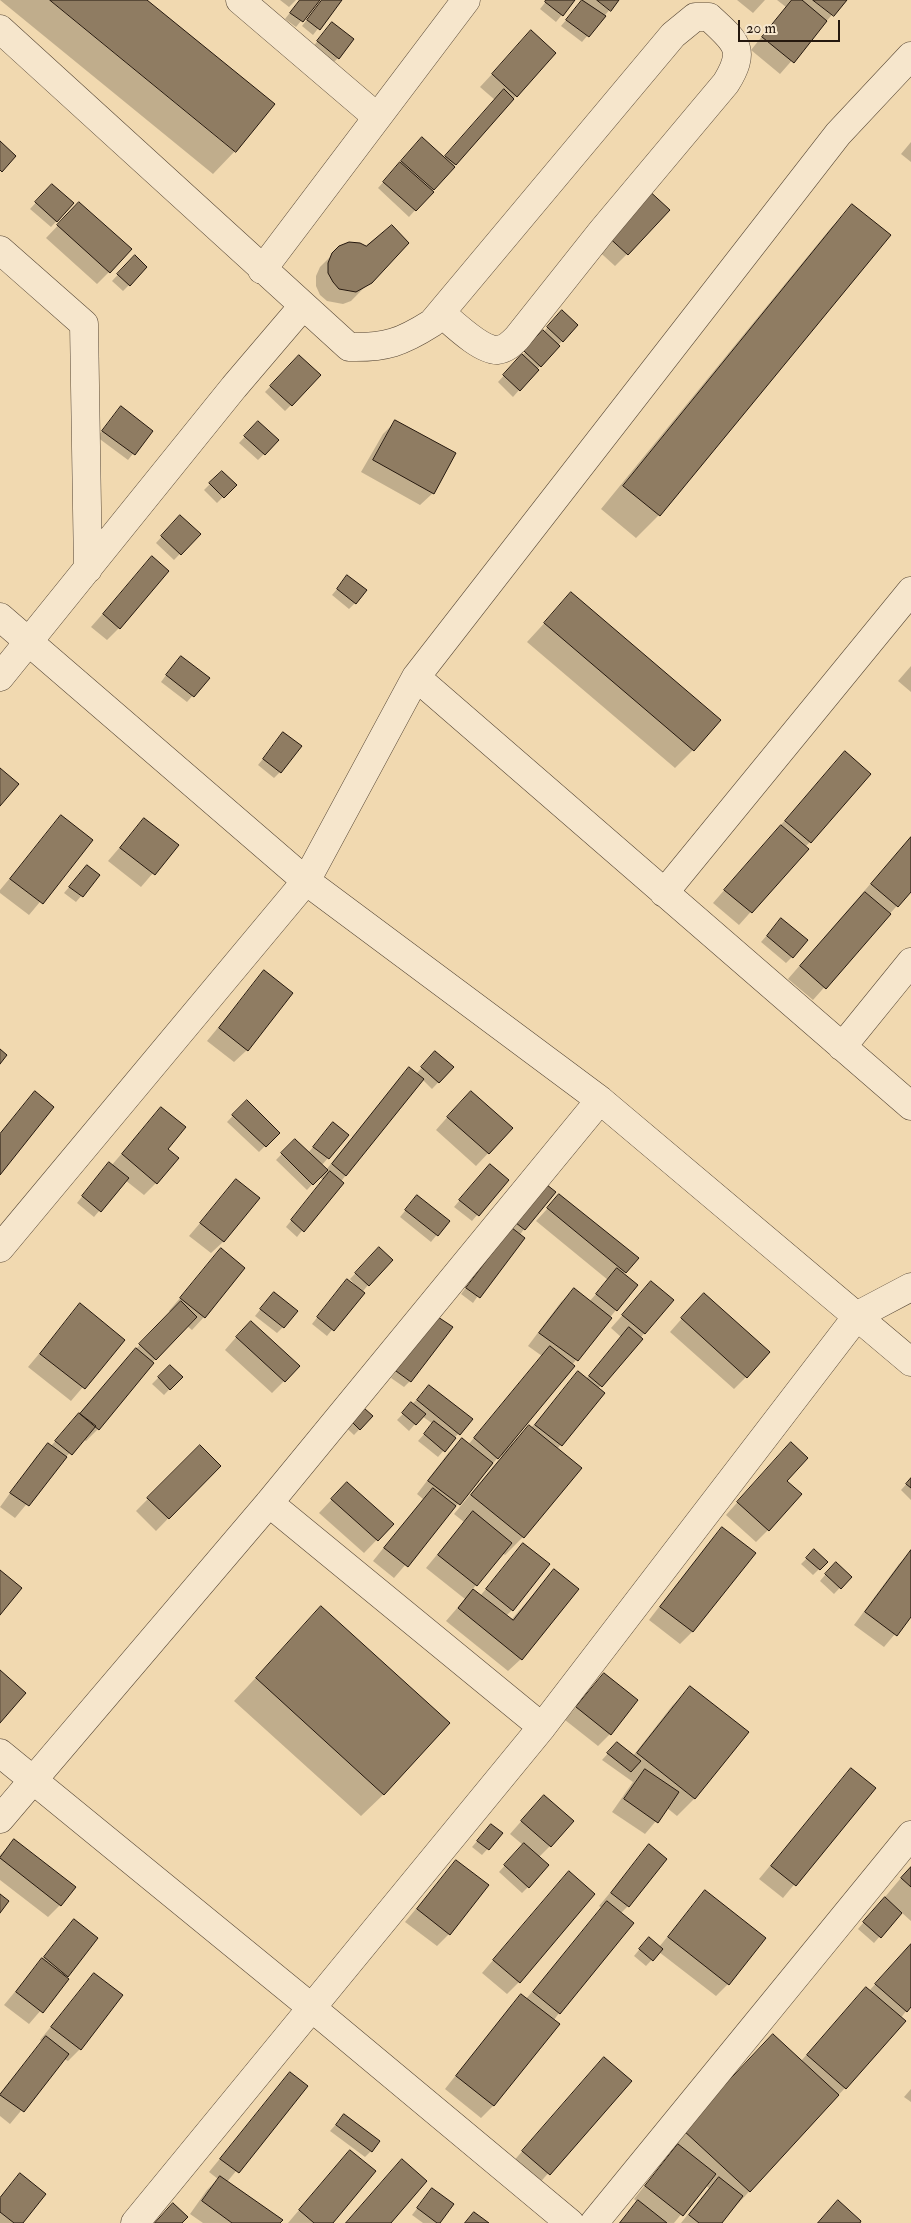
<!DOCTYPE html>
<html>
<head>
<meta charset="utf-8">
<style>
	body { margin:0 }
	#map { position:relative; width:911px; height:2223px; overflow:hidden; background:#f1d9b0; font-family:"IM FELL Double Pica",serif }
	canvas { display:block }
	.scale { position:absolute; left:738px; top:20px; width:102px; height:22px; box-sizing:border-box; border:2px solid #25180e; border-top:0; padding-left:6px; font-size:15px; line-height:18px; white-space:nowrap; color:#25180e; -webkit-text-stroke:4px #f6e6cc; paint-order:stroke }
</style>
</head>
<body>
<div id="map">
<canvas width="911" height="2223"></canvas>
<div class="scale">20 m</div>
</div>
<script>
const c = document.querySelector('canvas').getContext('2d');
c.lineJoin = 'round';
function paint(path, color) { c.fillStyle = color; c.fill(path, 'evenodd'); }
function trace(path, color, width, dash) { c.strokeStyle = color; c.lineWidth = width; c.lineCap = dash ? 'butt' : 'round'; c.setLineDash(dash || []); c.stroke(path); }
paint(new Path2D(`
	M 0,0 L 145,0 L 235,151 L 213,174 Z
	M 280,0 L 296,0 L 289,7 Z
	M 300,0 L 318,0 L 296,27 L 285,19 Z
	M 322,0 L 340,0 L 313,35 L 302,26 Z
	M 547,0 L 574,0 L 556,22 L 540,9 Z
	M 583,0 L 618,0 L 582,42 L 561,26 Z
	M 737,0 L 765,0 L 753,13 Z
	M 777,0 L 845,0 L 780,74 L 751,50 L 786,7 Z
	M 332,23 L 338,58 L 332,64 L 312,48 Z
	M 531,32 L 554,53 L 409,217 L 378,188 L 422,139 L 444,158 L 495,100 L 480,87 Z
	M 911,142 L 911,162 L 901,154 Z
	M 52,185 L 73,204 L 51,227 L 30,209 Z
	M 633,201 L 627,254 L 615,266 L 593,246 Z
	M 852,206 L 889,235 L 659,515 L 636,538 L 601,509 L 830,229 Z
	M 67,216 L 109,272 L 97,284 L 46,238 Z
	M 408,243 L 351,301 L 343,304 L 327,301 L 320,295 L 316,286 L 316,276 L 320,267 L 340,247 L 366,247 Z
	M 129,263 L 129,285 L 123,291 L 112,281 Z
	M 556,318 L 576,325 L 513,397 L 498,382 Z
	M 293,363 L 291,405 L 285,411 L 265,392 Z
	M 121,408 L 151,431 L 128,460 L 97,437 Z
	M 396,421 L 433,493 L 420,505 L 361,472 L 383,434 Z
	M 253,428 L 278,440 L 258,460 L 239,443 Z
	M 222,472 L 235,485 L 217,503 L 204,490 Z
	M 174,523 L 199,534 L 174,560 L 156,543 Z
	M 152,558 L 119,628 L 107,640 L 91,627 Z
	M 347,577 L 355,603 L 349,609 L 332,595 Z
	M 571,594 L 693,750 L 675,768 L 527,642 Z
	M 175,663 L 208,678 L 187,702 L 161,682 Z
	M 911,666 L 911,692 L 898,681 Z
	M 283,734 L 280,772 L 274,778 L 258,765 Z
	M 833,765 L 810,842 L 805,847 L 807,849 L 739,925 L 713,903 Z
	M 61,817 L 91,841 L 29,915 L 0,893 L 0,890 Z
	M 144,819 L 177,845 L 141,887 L 108,861 Z
	M 911,837 L 911,890 L 813,1000 L 788,979 Z
	M 87,866 L 99,875 L 76,902 L 64,893 Z
	M 775,926 L 792,957 L 786,963 L 761,942 Z
	M 264,972 L 247,1050 L 234,1062 L 207,1041 Z
	M 430,1059 L 452,1068 L 432,1089 L 422,1079 L 297,1237 L 286,1227 L 323,1180 L 319,1177 L 307,1190 L 276,1160 L 295,1140 L 308,1153 L 333,1123 L 328,1158 L 321,1166 L 326,1170 L 397,1081 L 409,1069 L 416,1074 Z
	M 35,1093 L 0,1173 L 0,1133 Z
	M 247,1101 L 278,1133 L 259,1152 L 227,1122 Z
	M 458,1105 L 511,1129 L 476,1166 L 436,1130 Z
	M 161,1108 L 166,1149 L 156,1183 L 144,1195 L 125,1180 L 94,1217 L 77,1203 L 103,1170 L 111,1166 Z
	M 484,1171 L 507,1180 L 472,1221 L 454,1207 Z
	M 236,1181 L 224,1241 L 211,1253 L 189,1236 Z
	M 536,1189 L 524,1229 L 473,1303 L 461,1294 L 506,1236 Z
	M 417,1196 L 448,1221 L 431,1242 L 400,1217 Z
	M 559,1196 L 637,1259 L 623,1274 L 636,1285 L 507,1446 L 508,1447 L 529,1426 L 531,1428 L 578,1373 L 586,1379 L 621,1337 L 611,1328 L 651,1283 L 672,1300 L 598,1389 L 604,1393 L 557,1449 L 523,1537 L 505,1555 L 502,1553 L 472,1590 L 480,1596 L 523,1545 L 512,1610 L 506,1616 L 511,1620 L 554,1571 L 521,1659 L 508,1671 L 446,1621 L 465,1599 L 426,1568 L 464,1522 L 454,1514 L 502,1456 L 501,1454 L 394,1578 L 373,1561 L 423,1499 L 417,1494 L 449,1452 L 462,1440 L 468,1445 L 542,1356 L 528,1346 L 561,1302 L 574,1290 L 589,1302 L 608,1280 L 536,1221 Z
	M 379,1249 L 368,1285 L 327,1336 L 312,1324 L 341,1287 L 354,1286 L 355,1285 L 350,1279 Z
	M 221,1250 L 204,1317 L 192,1330 L 187,1326 L 152,1363 L 98,1429 L 86,1441 L 83,1439 L 64,1459 L 15,1518 L 0,1507 L 36,1457 L 48,1444 L 51,1446 L 128,1357 L 171,1313 L 169,1311 Z
	M 268,1300 L 283,1327 L 277,1333 L 255,1316 Z
	M 80,1305 L 123,1340 L 71,1401 L 28,1367 Z
	M 692,1307 L 746,1377 L 734,1389 L 670,1332 Z
	M 432,1324 L 410,1381 L 404,1387 L 391,1378 Z
	M 238,1335 L 284,1381 L 272,1393 L 225,1350 Z
	M 170,1366 L 181,1377 L 164,1395 L 152,1384 Z
	M 424,1392 L 471,1419 L 438,1457 L 418,1441 L 433,1424 L 422,1416 L 409,1431 L 397,1420 Z
	M 372,1416 L 354,1435 L 339,1421 Z
	M 200,1446 L 219,1466 L 156,1531 L 136,1511 Z
	M 779,1456 L 785,1481 L 768,1530 L 756,1542 L 726,1515 Z
	M 911,1479 L 911,1500 L 901,1490 Z
	M 335,1496 L 392,1524 L 364,1553 L 319,1513 Z
	M 722,1529 L 754,1553 L 692,1632 L 680,1644 L 649,1620 L 710,1541 Z
	M 911,1552 L 911,1615 L 884,1647 L 854,1625 L 899,1564 Z
	M 808,1557 L 819,1569 L 813,1575 L 801,1564 Z
	M 830,1569 L 850,1577 L 834,1594 L 820,1581 Z
	M 321,1608 L 384,1794 L 361,1816 L 234,1701 Z
	M 604,1674 L 610,1734 L 598,1746 L 565,1720 Z
	M 690,1688 L 695,1798 L 677,1816 L 667,1808 L 645,1834 L 612,1812 L 633,1782 L 602,1760 L 611,1750 L 633,1756 L 672,1706 Z
	M 851,1769 L 874,1788 L 783,1898 L 759,1879 Z
	M 532,1809 L 550,1846 L 539,1857 L 528,1887 L 522,1893 L 499,1872 L 523,1845 L 510,1834 Z
	M 491,1825 L 501,1834 L 482,1855 L 472,1847 Z
	M 14,1840 L 60,1905 L 48,1917 L 0,1880 L 0,1855 Z
	M 649,1846 L 628,1906 L 620,1914 L 559,2013 L 494,2105 L 481,2118 L 445,2089 L 509,2008 L 522,1995 L 526,1999 L 602,1908 L 599,1906 Z
	M 456,1861 L 449,1934 L 437,1946 L 405,1922 Z
	M 911,1866 L 911,1921 L 901,1912 L 874,1943 L 858,1929 Z
	M 569,1872 L 519,1982 L 507,1994 L 482,1973 Z
	M 705,1891 L 728,1984 L 716,1996 L 659,1952 L 646,1966 L 634,1956 L 643,1945 L 659,1947 Z
	M 74,1920 L 67,1976 L 65,1978 L 67,1980 L 29,2024 L 4,2005 Z
	M 911,1944 L 911,2005 L 845,2088 L 720,2223 L 681,2223 L 709,2188 L 705,2185 L 674,2223 L 619,2223 L 638,2202 L 634,2199 L 671,2153 L 666,2149 L 755,2054 L 801,2061 L 854,2001 L 869,1991 Z
	M 94,1974 L 80,2049 L 68,2061 L 64,2059 L 10,2124 L 0,2116 L 0,2093 L 42,2042 L 40,2040 Z
	M 604,2058 L 630,2081 L 536,2187 L 511,2164 Z
	M 290,2073 L 306,2086 L 227,2182 L 279,2223 L 203,2223 L 190,2214 L 207,2190 L 218,2179 L 209,2172 Z
	M 911,2089 L 911,2102 L 904,2097 Z
	M 344,2115 L 371,2151 L 365,2157 L 330,2131 Z
	M 350,2151 L 331,2223 L 288,2223 L 338,2164 Z
	M 20,2175 L 21,2223 L 0,2223 L 0,2197 Z
	M 432,2189 L 439,2223 L 423,2223 L 412,2215 Z`), '#0003');
const building = new Path2D(`
	M 50,0 L 147,0 L 275,104 L 236,152 Z
	M 300,0 L 320,0 L 303,22 L 290,13 Z
	M 322,0 L 342,0 L 320,30 L 307,20 Z
	M 546,0 L 575,0 L 563,16 L 545,2 Z
	M 582,0 L 606,16 L 589,37 L 566,20 Z
	M 597,0 L 619,0 L 611,11 Z
	M 792,0 L 802,0 L 827,21 L 794,63 L 762,37 Z
	M 813,0 L 847,0 L 834,16 Z
	M 332,22 L 354,39 L 339,59 L 317,41 Z
	M 531,30 L 556,53 L 517,97 L 492,74 Z
	M 504,89 L 514,99 L 456,165 L 445,156 Z
	M 422,137 L 455,167 L 434,190 L 401,161 Z
	M 0,141 L 16,156 L 2,172 L 0,170 Z
	M 400,162 L 434,192 L 416,211 L 383,182 Z
	M 52,184 L 74,203 L 57,222 L 35,202 Z
	M 645,187 L 670,210 L 628,255 L 604,233 Z
	M 79,202 L 132,249 L 110,273 L 57,225 Z
	M 852,204 L 891,235 L 660,516 L 623,486 Z
	M 392,225 L 409,243 L 372,283 L 356,292 L 339,289 L 333,282 L 328,273 L 328,263 L 332,253 L 339,246 L 349,242 L 360,243 L 366,246 Z
	M 135,255 L 147,267 L 130,286 L 117,274 Z
	M 562,310 L 578,325 L 563,342 L 547,327 Z
	M 543,330 L 560,346 L 541,367 L 524,351 Z
	M 522,354 L 539,370 L 520,391 L 503,375 Z
	M 299,355 L 321,375 L 292,406 L 270,386 Z
	M 121,406 L 153,431 L 135,455 L 102,431 Z
	M 395,420 L 456,453 L 434,494 L 373,460 Z
	M 258,421 L 279,440 L 265,455 L 244,436 Z
	M 222,471 L 237,485 L 224,498 L 209,483 Z
	M 180,515 L 201,534 L 181,555 L 161,536 Z
	M 152,556 L 169,571 L 120,629 L 103,614 Z
	M 347,575 L 367,590 L 356,604 L 337,589 Z
	M 571,592 L 721,720 L 694,751 L 544,623 Z
	M 181,656 L 210,678 L 194,697 L 166,675 Z
	M 283,732 L 302,746 L 281,773 L 263,759 Z
	M 845,751 L 871,774 L 811,843 L 785,821 Z
	M 0,768 L 19,784 L 0,806 Z
	M 61,815 L 93,840 L 43,904 L 10,879 Z
	M 144,818 L 179,845 L 155,875 L 120,848 Z
	M 781,825 L 809,849 L 752,913 L 724,890 Z
	M 911,837 L 911,892 L 898,907 L 871,884 Z
	M 87,865 L 100,875 L 83,897 L 69,887 Z
	M 865,892 L 891,914 L 826,989 L 800,966 Z
	M 781,918 L 808,940 L 793,958 L 767,936 Z
	M 264,970 L 293,993 L 248,1051 L 219,1028 Z
	M 0,1049 L 7,1055 L 0,1064 Z
	M 435,1051 L 454,1067 L 439,1083 L 421,1067 Z
	M 409,1067 L 424,1079 L 346,1176 L 332,1164 Z
	M 35,1091 L 54,1107 L 0,1175 L 0,1134 Z
	M 471,1091 L 513,1128 L 489,1154 L 447,1117 Z
	M 247,1100 L 280,1133 L 266,1147 L 232,1115 Z
	M 161,1107 L 186,1127 L 168,1149 L 179,1158 L 157,1184 L 122,1154 Z
	M 333,1122 L 349,1135 L 329,1159 L 313,1147 Z
	M 295,1139 L 328,1170 L 313,1185 L 281,1153 Z
	M 109,1162 L 129,1178 L 101,1212 L 82,1196 Z
	M 490,1164 L 509,1180 L 479,1216 L 459,1200 Z
	M 330,1171 L 344,1183 L 304,1232 L 291,1220 Z
	M 236,1179 L 260,1198 L 224,1242 L 200,1223 Z
	M 542,1181 L 556,1192 L 525,1230 L 511,1219 Z
	M 559,1194 L 639,1258 L 626,1273 L 547,1208 Z
	M 417,1195 L 450,1221 L 438,1236 L 405,1210 Z
	M 512,1228 L 525,1238 L 480,1298 L 466,1288 Z
	M 379,1247 L 393,1260 L 369,1286 L 355,1273 Z
	M 221,1248 L 245,1268 L 205,1318 L 180,1298 Z
	M 617,1268 L 638,1285 L 617,1311 L 596,1294 Z
	M 347,1279 L 365,1293 L 334,1331 L 317,1317 Z
	M 651,1281 L 674,1300 L 645,1334 L 622,1315 Z
	M 574,1288 L 612,1318 L 578,1361 L 539,1333 Z
	M 274,1292 L 298,1311 L 284,1328 L 260,1309 Z
	M 704,1293 L 770,1352 L 747,1378 L 681,1318 Z
	M 181,1301 L 197,1317 L 156,1360 L 139,1344 Z
	M 80,1303 L 125,1340 L 85,1389 L 40,1354 Z
	M 438,1317 L 453,1327 L 411,1382 L 396,1371 Z
	M 251,1321 L 300,1366 L 285,1382 L 236,1337 Z
	M 629,1327 L 643,1339 L 602,1387 L 589,1376 Z
	M 550,1346 L 575,1366 L 498,1459 L 474,1438 Z
	M 136,1348 L 154,1363 L 99,1430 L 80,1414 Z
	M 170,1365 L 183,1377 L 170,1390 L 158,1377 Z
	M 578,1371 L 605,1393 L 562,1446 L 535,1425 Z
	M 429,1385 L 473,1419 L 460,1435 L 417,1400 Z
	M 356,1401 L 373,1416 L 360,1430 L 344,1414 Z
	M 411,1402 L 426,1414 L 416,1425 L 402,1413 Z
	M 79,1413 L 96,1426 L 72,1455 L 55,1441 Z
	M 434,1421 L 456,1438 L 445,1452 L 424,1434 Z
	M 529,1425 L 582,1468 L 524,1538 L 471,1495 Z
	M 462,1438 L 493,1463 L 460,1505 L 428,1481 Z
	M 791,1442 L 808,1458 L 787,1481 L 802,1494 L 769,1531 L 737,1502 Z
	M 48,1443 L 67,1457 L 29,1506 L 10,1493 Z
	M 200,1445 L 221,1466 L 169,1519 L 147,1498 Z
	M 911,1478 L 911,1488 L 906,1484 Z
	M 347,1482 L 394,1524 L 378,1541 L 331,1499 Z
	M 433,1488 L 456,1506 L 408,1567 L 384,1548 Z
	M 473,1511 L 512,1543 L 477,1586 L 438,1555 Z
	M 722,1527 L 756,1553 L 693,1632 L 660,1607 Z
	M 523,1543 L 550,1564 L 513,1611 L 486,1589 Z
	M 814,1549 L 828,1562 L 820,1570 L 806,1558 Z
	M 911,1550 L 911,1617 L 897,1636 L 865,1612 Z
	M 836,1562 L 852,1577 L 841,1589 L 825,1574 Z
	M 554,1569 L 579,1589 L 522,1660 L 458,1608 L 473,1589 L 513,1620 Z
	M 0,1570 L 22,1588 L 0,1615 Z
	M 321,1606 L 450,1723 L 384,1795 L 256,1678 Z
	M 0,1670 L 26,1693 L 0,1723 Z
	M 604,1673 L 638,1700 L 611,1735 L 576,1707 Z
	M 690,1686 L 749,1732 L 695,1799 L 637,1753 Z
	M 617,1742 L 641,1761 L 631,1772 L 607,1753 Z
	M 851,1768 L 876,1788 L 796,1886 L 771,1866 Z
	M 645,1769 L 679,1792 L 658,1823 L 624,1799 Z
	M 544,1795 L 574,1821 L 551,1847 L 521,1821 Z
	M 491,1824 L 503,1833 L 489,1850 L 477,1841 Z
	M 14,1839 L 76,1887 L 61,1906 L 0,1858 Z
	M 524,1843 L 549,1865 L 529,1888 L 504,1865 Z
	M 649,1844 L 667,1859 L 629,1907 L 611,1893 Z
	M 456,1860 L 489,1885 L 450,1935 L 417,1909 Z
	M 911,1867 L 911,1887 L 901,1878 Z
	M 569,1871 L 595,1894 L 520,1983 L 493,1960 Z
	M 705,1890 L 766,1938 L 729,1985 L 668,1937 Z
	M 0,1894 L 9,1901 L 0,1913 Z
	M 885,1897 L 902,1913 L 881,1938 L 863,1922 Z
	M 607,1901 L 634,1923 L 560,2014 L 533,1992 Z
	M 74,1919 L 98,1938 L 68,1977 L 44,1957 Z
	M 649,1937 L 663,1949 L 653,1961 L 639,1949 Z
	M 911,1944 L 911,2007 L 907,2012 L 875,1984 Z
	M 42,1958 L 69,1979 L 43,2013 L 16,1992 Z
	M 94,1973 L 123,1995 L 81,2050 L 51,2027 Z
	M 866,1987 L 906,2021 L 846,2089 L 807,2055 Z
	M 521,1994 L 560,2024 L 494,2106 L 456,2076 Z
	M 773,2034 L 839,2095 L 750,2192 L 683,2130 Z
	M 46,2036 L 69,2054 L 24,2112 L 0,2095 Z
	M 604,2057 L 632,2081 L 550,2175 L 522,2151 Z
	M 290,2072 L 308,2086 L 239,2173 L 220,2159 Z
	M 344,2114 L 380,2141 L 372,2152 L 336,2125 Z
	M 678,2144 L 716,2174 L 683,2216 L 645,2186 Z
	M 350,2150 L 376,2171 L 333,2223 L 314,2223 L 299,2210 Z
	M 402,2159 L 427,2181 L 391,2223 L 346,2223 Z
	M 20,2173 L 46,2194 L 23,2223 L 14,2223 L 0,2212 L 0,2198 Z
	M 220,2176 L 283,2220 L 280,2223 L 232,2223 L 202,2201 Z
	M 719,2177 L 743,2196 L 722,2223 L 699,2223 L 689,2215 Z
	M 432,2188 L 454,2204 L 440,2223 L 437,2223 L 417,2208 Z
	M 638,2200 L 667,2223 L 620,2223 Z
	M 838,2200 L 861,2221 L 860,2223 L 818,2223 Z
	M 173,2203 L 188,2217 L 182,2223 L 155,2223 Z
	M 474,2212 L 489,2223 L 465,2223 Z`);
paint(building, '#8f7c62');
trace(building, '#25180e', 1);
const minor = new Path2D(`
	M 240,0 L 377,117
	M 0,29 L 349,347 C 386,348 402,342 432,323 L 673,35 L 695,17 L 709,17 C 736,42 747,49 726,83 L 602,231 L 517,338 C 511,344 506,349 497,350 C 480,350 453,323 441,313
	M 0,250 L 84,324 L 88,569
	M 262,270 L 466,0
	M 0,617 L 306,881 L 600,1100 L 911,1362
	M 0,677 L 234,387 L 303,306
	M 416,677 L 911,1106
	M 664,893 L 911,591
	M 842,1047 L 911,962
	M 0,1248 L 306,881 L 416,677 L 838,134 L 911,56
	M 269,1503 L 542,1727
	M 0,1753 L 312,2008 L 570,2223
	M 0,1819 L 269,1503 L 600,1100
	M 135,2223 L 542,1727 L 858,1315 L 911,1287
	M 594,2223 L 911,1835`);
trace(minor, '#584836', 29);
trace(minor, '#f6e6cc', 28);
</script>
</body>
</html>
